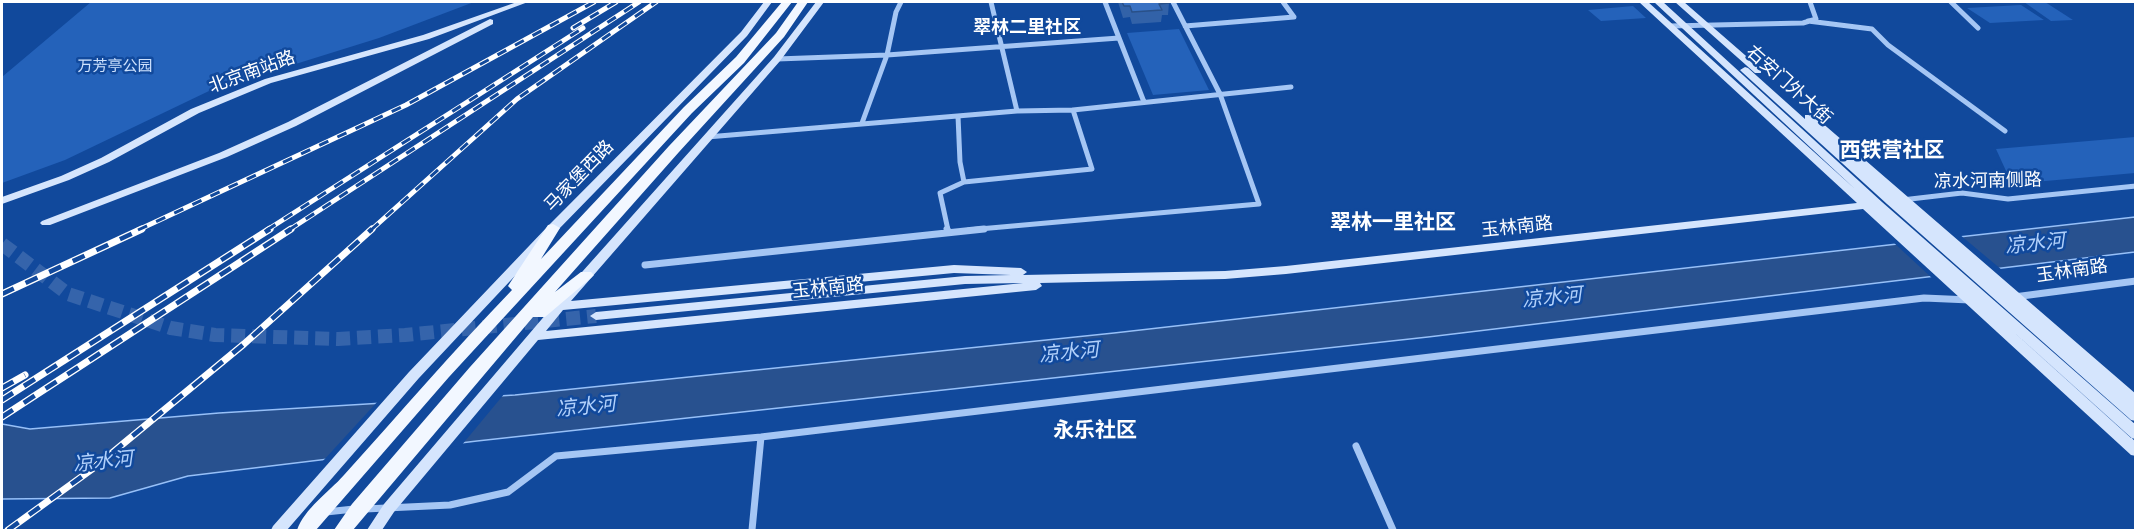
<!DOCTYPE html>
<html>
<head>
<meta charset="utf-8">
<style>
	body { margin:0 }
	#map { position:relative; width:2137px; height:532px; overflow:hidden; background:#11499c; font-family:Mulish,sans-serif }
	canvas { display:block }
	.frame { position:absolute; inset:0; border:3px solid #fff; pointer-events:none }
</style>
</head>
<body>
<div id="map">
<canvas width="2137" height="532"></canvas>
<div class="frame"></div>
</div>
<script>
const c = document.querySelector('canvas').getContext('2d');
c.lineJoin = 'round';
function paint(path, color) { c.fillStyle = color; c.fill(path, 'evenodd'); }
function trace(path, color, width, dash) { c.strokeStyle = color; c.lineWidth = width; c.lineCap = dash ? 'butt' : 'round'; c.setLineDash(dash || []); c.stroke(path); }
function write(font, color, halo, rows, align = 'center') {
  c.font = font + ' Mulish,"Noto Sans SC",sans-serif'; c.lineWidth = 5; c.setLineDash([]); c.textBaseline = 'middle'; c.strokeStyle = halo; c.fillStyle = color; for (const [text, x, y, turn = 0] of rows) {
    c.save(); c.translate(x, y); c.rotate((+turn || 0) * Math.PI / 180); c.textAlign = isNaN(turn) ? turn : align; if (halo) c.strokeText(text, 0, 0); c.fillText(text, 0, 0); c.restore();
  }
}
paint(new Path2D(`
	M 91,2 L 474,2 L 379,38 L 209,91 L 65,160 L 2,183 L 2,77 Z
	M 2024,2 L 2045,2 L 2073,20 L 2051,21 Z
	M 2021,5 L 2044,20 L 1990,23 L 1967,8 Z
	M 1633,6 L 1646,18 L 1601,21 L 1588,10 Z
	M 1179,29 L 1209,90 L 1153,95 L 1127,33 Z
	M 2135,137 L 2135,173 L 2012,184 L 1996,149 Z`), '#2462ba');
const water = new Path2D(`
	M 2135,217 L 2135,252 L 1428,337 L 477,441 L 188,476 L 110,498 L 2,499 L 2,424 L 30,429 L 219,413 L 515,395 L 1114,333 Z`);
paint(water, '#28518f');
trace(water, '#97c0f8', 1.5);
paint(new Path2D(`
	M 1959,234 L 2002,270 L 1933,279 L 1893,242 Z
	M 505,393 L 461,446 L 322,462 L 378,401 Z`), '#11499c');
trace(new Path2D(`
	M 2,244 L 68,294 L 171,328 L 215,335 L 338,339 L 405,335 L 596,316`), '#3564ab', 14, [14, 7]);
trace(new Path2D(`
	M 901,2 L 896,12 L 887,55 L 1119,38
	M 991,2 L 1017,111
	M 1105,2 L 1144,102
	M 1951,2 L 1978,28
	M 1808,21 L 1872,29 L 1888,45 L 2005,131
	M 1185,26 L 1294,17 L 1283,2
	M 1670,26 L 1803,23 L 1816,19 L 1810,2
	M 777,59 L 887,55 L 862,123
	M 958,116 L 960,162 L 964,182
	M 707,137 L 1017,111 L 1073,110 L 1291,87
	M 1902,200 L 1962,193 L 2008,199 L 2136,186
	M 948,230 L 940,193 L 964,182 L 1092,169 L 1073,110
	M 968,230 L 1259,204 L 1220,94 L 1173,2`), '#a5c6f4', 5);
trace(new Path2D(`
	M 947,229 L 948,232
	M 645,265 L 984,229
	M 2014,297 L 2136,281
	M 1356,446 L 1393,530
	M 365,509 L 450,505 L 508,492 L 556,456 L 761,437 L 1924,298 L 1970,300
	M 326,512 L 354,509
	M 752,530 L 761,437`), '#a5c6f4', 7);
paint(new Path2D(`
	M 517,2 L 528,2 L 429,39 L 271,83 L 199,113 L 109,162 L 69,180 L 2,204 L 2,197 L 61,176 L 101,158 L 191,109 L 265,79 L 423,35 Z
	M 764,2 L 772,2 L 747,36 L 557,231 L 419,378 L 287,530 L 271,530 L 273,526 L 409,372 L 549,225 L 741,32 Z
	M 816,2 L 824,2 L 780,61 L 571,301 L 954,265 L 1021,268 L 1027,272 L 1023,275 L 1225,271 L 1286,266 L 1857,203 L 1639,2 L 1648,2 L 1855,189 L 1654,2 L 1663,2 L 1882,202 L 2136,425 L 2136,439 L 2131,438 L 2006,325 L 2136,442 L 2136,456 L 2131,455 L 1863,209 L 1286,274 L 1225,279 L 1040,283 L 1042,286 L 1036,290 L 538,340 L 394,512 L 382,530 L 367,530 L 384,504 L 582,272 L 774,57 ZM 954,273 L 1011,275 L 965,276 L 596,312 L 590,316 L 596,320 L 965,284 L 1023,283 L 546,331 L 563,310 Z
	M 1675,2 L 1684,2 L 1761,69 L 1761,73 L 1755,73 Z
	M 490,19 L 493,20 L 493,24 L 296,126 L 227,157 L 50,225 L 42,225 L 40,223 L 42,221 L 219,153 L 288,122 Z
	M 1745,67 L 1748,68 L 1805,119 L 1805,115 L 1813,115 L 2136,394 L 2136,407 L 2134,406 L 2136,421 L 2131,420 L 1887,204 L 1742,72 L 1740,70 Z`), '#d5e5fd');
paint(new Path2D(`
	M 782,2 L 792,2 L 744,63 L 692,113 L 449,377 L 316,530 L 297,530 C 305,508 328,493 344,475 C 400,413 454,350 512,290 L 508,286 L 548,225 L 553,224 L 560,228 L 541,259 L 684,107 L 736,57 Z
	M 798,2 L 808,2 L 784,37 L 679,152 L 555,292 L 581,272 L 591,272 L 594,275 L 591,278 L 545,317 L 533,317 L 353,530 L 334,530 L 352,504 L 470,367 L 669,146 L 776,33 Z`), '#f2f7ff');
const railFar1 = new Path2D(`
	M 573,28 L 616,2
	M 138,230 L 406,105 L 594,2
	M 267,230 L 583,28
	M 289,230 L 639,2
	M 371,230 L 517,99 L 656,2`);
const rail = new Path2D(`
	M 2,294 L 142,229
	M 2,388 L 25,375
	M 2,400 L 270,229
	M 2,417 L 291,229
	M 8,530 L 95,467 L 244,344 L 372,229`);
trace(railFar1, '#fff', 5);
trace(rail, '#fff', 7);
trace(railFar1, '#11499c', 3, [10]);
trace(rail, '#11499c', 4.5, [13]);
paint(new Path2D(`
	M 1118,2 L 1168,2 L 1169,3 L 1168,15 L 1162,15 L 1161,22 L 1132,24 L 1130,17 L 1123,18 Z`), '#3262a8');
const building = new Path2D(`
	M 1122,2 L 1168,2 L 1169,3 L 1159,4 L 1162,10 L 1132,12 L 1130,6 L 1124,6 Z`);
paint(building, '#3a72c3');
trace(building, '#295088', 1.5);
write('15px', '#cee2fe', '#11499c', [
	["万芳亭公园",115,66]
]);
write('bold 18px', '#fff', '#11499c', [
	["翠林二里社区",1027,28]
]);
write('18px', '#fff', '#11499c', [
	["北京南站路",252,72,-20],
	["右安门外大街",1789,85,42],
	["马家堡西路",579,176,-46],
	["凉水河南侧路",1988,181,-1],
	["玉林南路",1517,227,-6],
	["玉林南路",2072,271,-8],
	["玉林南路",828,288,-6]
]);
write('italic 20px', '#b2d1fb', '#11499c', [
	["凉水河",2035,244,-6],
	["凉水河",1552,298,-6],
	["凉水河",1069,353,-6],
	["凉水河",586,407,-6],
	["凉水河",103,462,-6]
]);
write('bold 21px', '#fff', '#11499c', [
	["西铁营社区",1892,151],
	["翠林一里社区",1393,223],
	["永乐社区",1095,431]
]);
</script>
</body>
</html>
